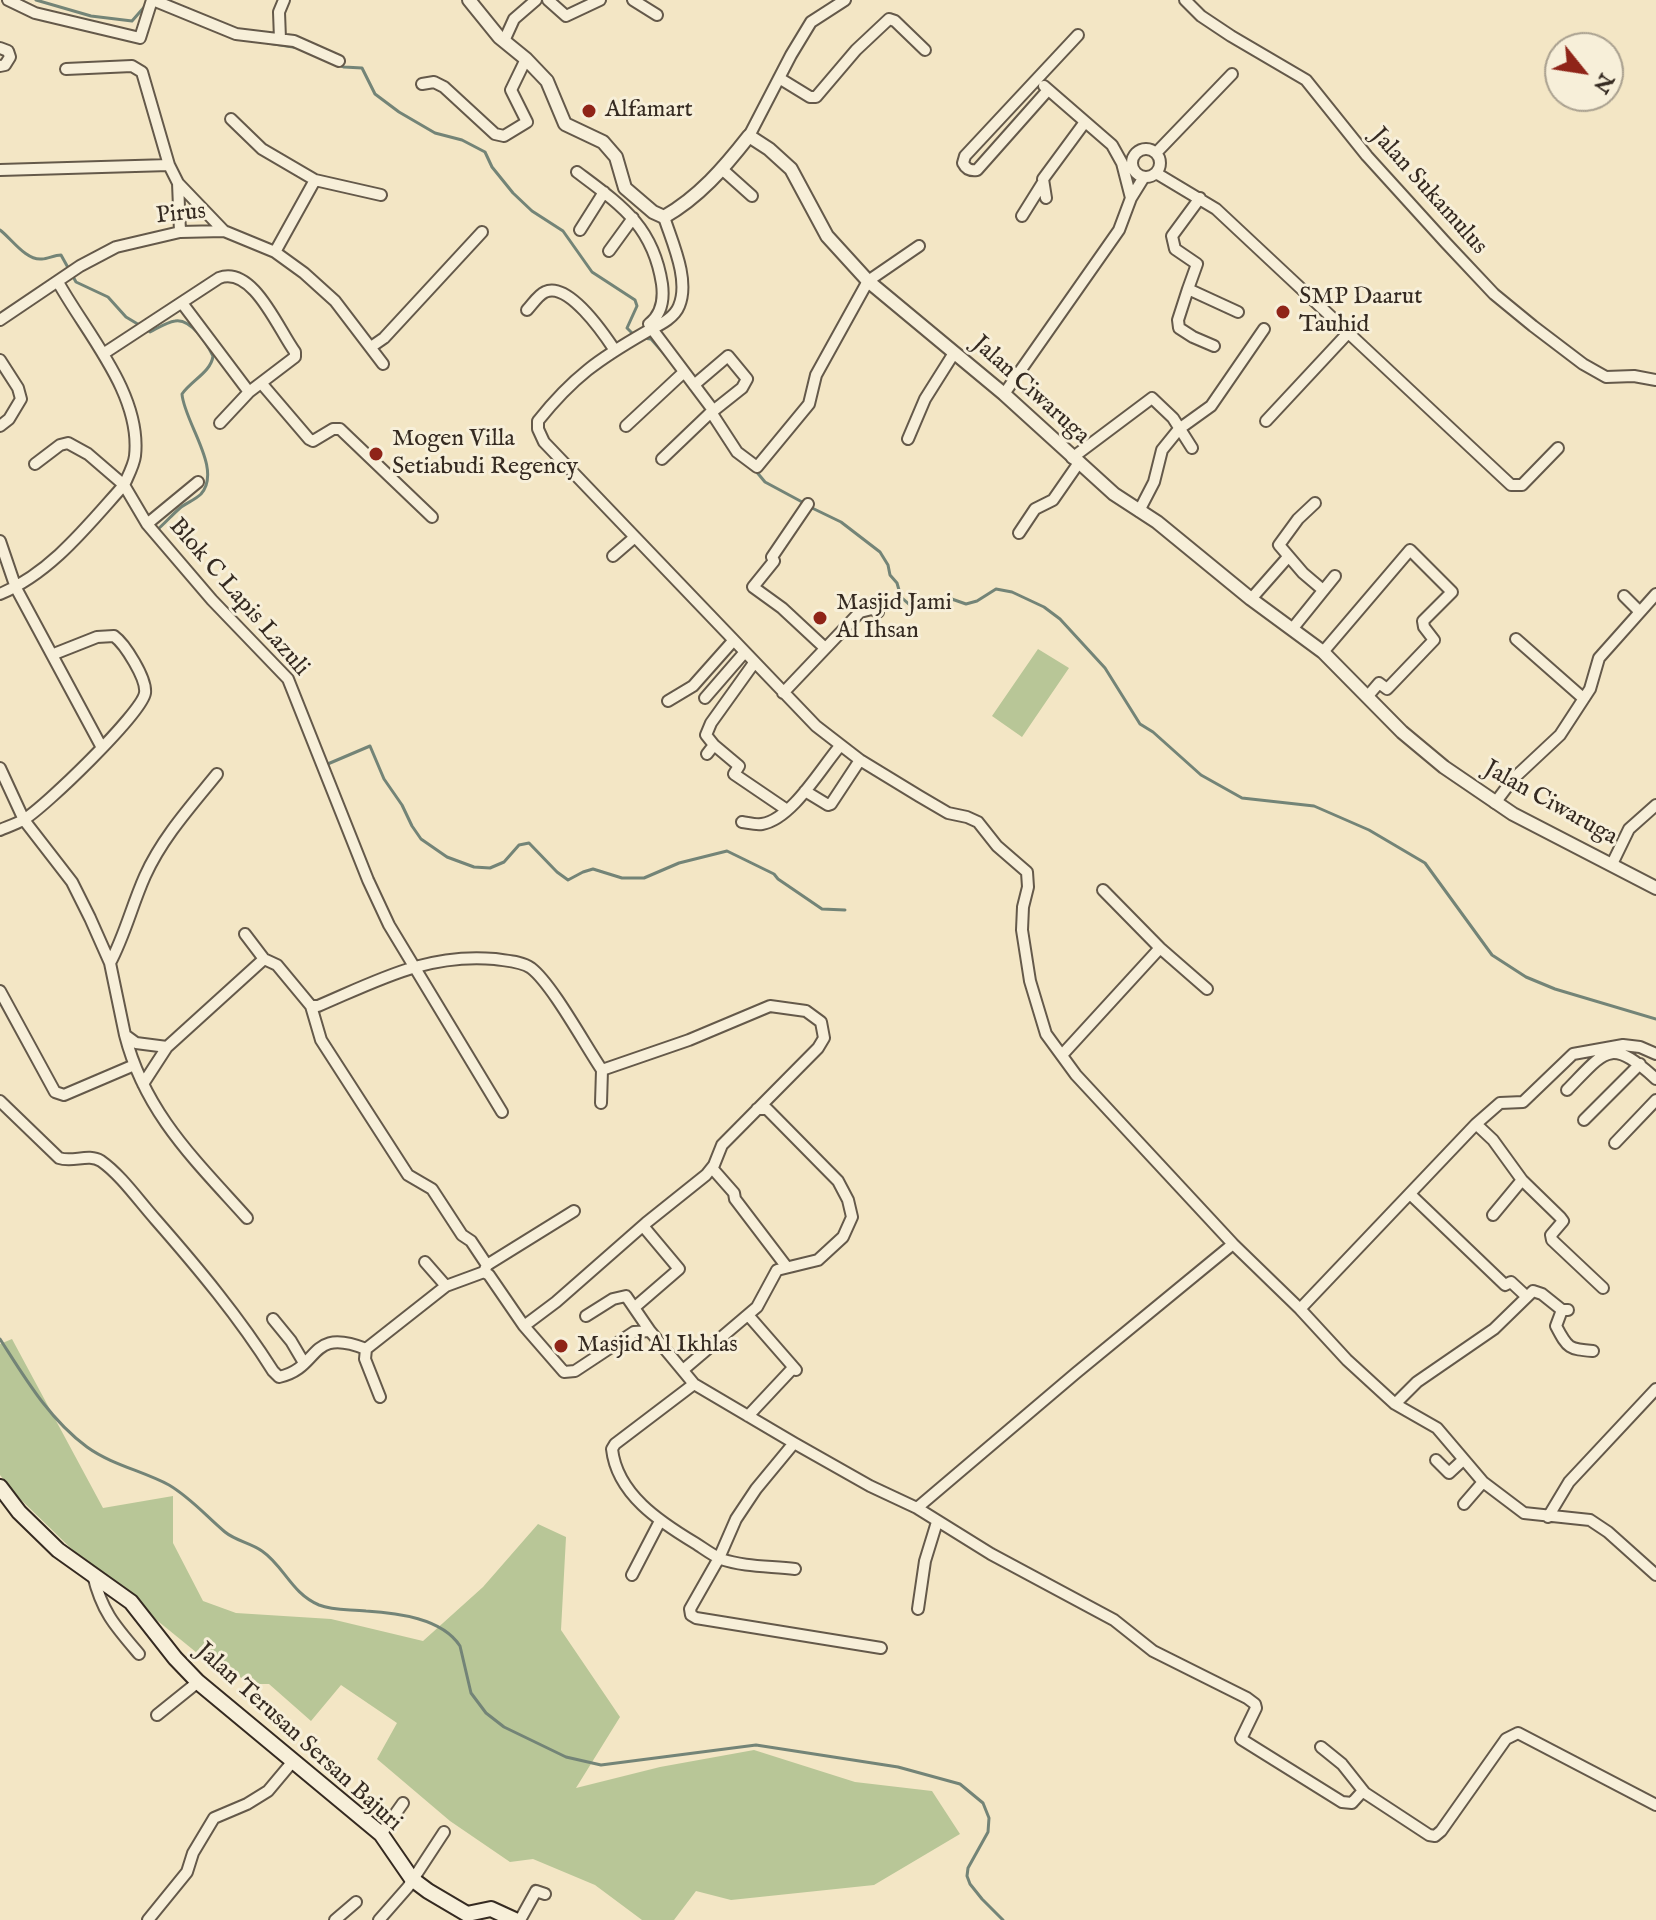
<!DOCTYPE html>
<html>
<head>
<meta charset="utf-8">
<style>
	body { margin:0 }
	#map { position:relative; width:1656px; height:1920px; overflow:hidden; background:#f3e6c5; font-family:"IM FELL English",serif }
	canvas { display:block }
	.north { position:absolute; left:1544px; top:32px; width:80px; height:80px; box-sizing:border-box; background:#f7efd9; border:2px solid #a9a08f; border-radius:50%; rotate:120deg; font-size:22px; font-weight:700; line-height:32px; text-align:center; color:#352a21 }
	.north::after { content:''; display:block; margin:auto; width:28px; height:36px; background:#8f2418; clip-path:polygon(50% 0,100% 100%,50% 72%,0 100%) }
</style>
</head>
<body>
<div id="map">
<canvas width="1656" height="1920"></canvas>
<div class="north">N</div>
</div>
<script>
const c = document.querySelector('canvas').getContext('2d');
c.lineJoin = 'round';
function paint(path, color) { c.fillStyle = color; c.fill(path, 'evenodd'); }
function trace(path, color, width, dash) { c.strokeStyle = color; c.lineWidth = width; c.lineCap = dash ? 'butt' : 'round'; c.setLineDash(dash || []); c.stroke(path); }
function write(font, color, halo, rows, align = 'center') {
  c.font = font + ' "IM FELL English",serif'; c.lineWidth = 6; c.setLineDash([]); c.textBaseline = 'middle'; c.strokeStyle = halo; c.fillStyle = color; for (const [text, x, y, turn = 0] of rows) {
    c.save(); c.translate(x, y); c.rotate((+turn || 0) * Math.PI / 180); c.textAlign = isNaN(turn) ? turn : align; if (halo) c.strokeText(text, 0, 0); c.fillText(text, 0, 0); c.restore();
  }
}
paint(new Path2D(`
	M 1038,649 L 1069,668 L 1022,737 L 992,716 Z
	M 12,1339 L 103,1508 L 173,1496 L 173,1543 L 203,1601 L 236,1613 L 331,1619 L 423,1641 L 483,1587 L 538,1524 L 566,1537 L 561,1630 L 620,1717 L 576,1788 L 660,1767 L 754,1750 L 855,1782 L 932,1791 L 960,1834 L 874,1885 L 731,1900 L 696,1891 L 674,1920 L 642,1920 L 595,1885 L 533,1859 L 510,1862 L 450,1821 L 377,1759 L 397,1723 L 341,1685 L 311,1721 L 269,1684 L 253,1684 L 202,1657 L 84,1561 L 13,1492 L 0,1475 L 0,1344 Z`), '#b8c697');
trace(new Path2D(`
	M 36,0 L 91,16 L 132,21 L 146,5
	M 268,43 L 299,48
	M 324,59 L 344,67 L 362,68 L 375,94 L 399,112 L 435,133 L 462,140 L 485,152 L 492,167 L 513,193 L 532,211 L 563,231 L 592,272 L 635,300 L 637,306 L 627,328 L 635,336
	M 0,230 C 11,238 26,261 42,259 C 48,259 54,255 61,255 L 76,282 L 108,297 L 126,317 L 141,326
	M 148,330 L 150,332 C 158,328 167,322 175,321 C 191,318 207,344 213,356 C 211,372 192,380 182,394 C 184,422 223,469 201,494 C 195,500 186,503 180,508 C 172,515 165,523 157,530
	M 642,338 L 651,339 L 667,357
	M 755,470 L 765,482 L 804,503
	M 810,507 L 841,522 L 880,552 L 888,565 L 890,575 L 897,583 L 901,597 L 912,607 L 946,597 L 966,604 L 977,601 L 996,589 L 1012,592 L 1044,607 L 1060,619 L 1105,668 L 1140,724 L 1153,732 L 1201,775 L 1242,798 L 1314,806 L 1369,830 L 1425,863 L 1492,955 L 1526,977 L 1555,989 L 1656,1019
	M 323,766 L 370,746 L 384,779 L 402,805 L 412,826 L 421,839 L 447,857 L 474,867 L 490,868 L 504,862 L 519,845 L 529,843 L 557,872 L 568,880 L 583,872 L 593,869 L 622,878 L 644,878 L 679,863 L 727,851 L 774,874 L 778,879 L 822,909 L 845,910
	M 0,1339 C 25,1378 49,1419 87,1447 C 112,1465 143,1471 169,1485 C 191,1498 206,1516 225,1532 C 236,1541 251,1543 262,1551 C 284,1566 291,1593 319,1605 C 334,1611 350,1609 366,1611 C 397,1613 442,1618 460,1646 L 471,1693 L 486,1713 L 504,1727 L 566,1757 L 601,1765 L 756,1745 L 898,1767 L 960,1784 L 983,1803 L 989,1818 L 988,1832 L 968,1868 L 967,1876 L 970,1884 L 982,1899 L 1003,1920`), '#738477', 3);
const minor = new Path2D(`
	M 8,0 L 35,13 L 140,38 L 152,0
	M 153,0 L 236,34 L 294,41 L 339,61
	M 548,0 L 566,16 L 600,0
	M 633,0 L 657,15
	M 1185,0 L 1201,16 L 1231,36 L 1306,80 L 1367,156 L 1446,243 L 1494,294 L 1533,326 L 1583,364 L 1606,377 L 1634,376 L 1656,380
	M 280,39 L 279,12 L 284,0
	M 504,41 L 514,19 L 536,0
	M 0,48 L 8,51 L 10,57 L 5,65 L 0,66
	M 66,69 L 132,66 L 142,72 L 169,165
	M 779,78 L 810,97 L 816,97 L 856,50 L 889,19 L 895,21 L 925,50
	M 422,84 L 434,82 L 444,87 L 495,134 L 504,136 L 527,122 L 511,90 L 526,59
	M 1044,86 L 1112,145 L 1122,163 L 1131,198
	M 1048,90 L 977,170 C 970,171 966,169 963,163 L 965,156 L 1078,35
	M 231,119 L 262,149 L 315,180 L 381,195
	M 749,136 L 791,55 L 811,22 L 845,0
	M1132 163a14 14 0 1 1 28 0a14 14 0 1 1-28 0Z
	M 1156,153 L 1232,74
	M 0,170 L 169,165 L 178,183 L 180,232
	M 723,170 L 752,196
	M 577,172 C 621,205 653,226 662,284 C 664,299 662,314 649,324
	M 1156,173 L 1216,209 L 1511,485 L 1522,485 L 1558,448
	M 178,183 L 224,231
	M 1046,198 L 1043,179 L 1085,122
	M 1022,216 L 1042,184
	M 664,217 C 672,242 690,280 679,306 C 674,319 657,326 646,332 C 599,359 573,377 538,421 L 538,429 L 544,442 L 816,726 L 860,760 L 919,796 L 948,813 L 967,817 L 978,822 L 997,846 L 1027,872 L 1028,887 L 1023,907 L 1022,930 L 1030,981 L 1046,1034 L 1076,1075 L 1233,1244 L 1300,1309 L 1347,1360 L 1395,1404 L 1437,1428 L 1483,1482 L 1524,1513 L 1590,1520 L 1608,1532 L 1656,1575
	M 580,230 L 604,192
	M 609,251 L 633,218
	M 275,252 L 315,180
	M 58,282 C 86,333 142,394 135,456 C 134,465 128,476 124,485 L 147,524 L 212,600 L 288,679 L 368,880 L 389,925 L 502,1112
	M 1188,289 L 1197,264 L 1175,249 L 1172,236 L 1200,198
	M 182,303 L 249,392
	M 527,310 C 532,305 538,295 545,292 C 568,281 604,334 614,349
	M 0,320 L 80,266 L 116,247 L 180,232 L 224,231 L 275,252 L 304,273 L 335,301 L 383,364
	M 652,329 L 713,410
	M 1214,346 L 1193,337 L 1179,328 L 1178,320 L 1188,289 L 1238,312
	M 371,347 L 384,338 L 482,232
	M 103,354 L 219,278 C 253,265 278,329 295,352 L 295,357 L 249,392 L 220,423
	M 0,360 L 18,388 L 21,399 L 9,419 L 0,426
	M 262,384 L 309,439 L 313,441 L 333,429 L 340,429 L 432,517
	M 1004,394 L 1119,230 L 1131,198 L 1144,177
	M 711,412 L 737,452 L 757,467 L 809,404 L 816,375 L 868,281 L 919,246
	M 1266,421 L 1348,333
	M 626,426 L 684,372
	M 908,439 L 925,399 L 954,353
	M 1072,458 L 1152,398 L 1173,418 L 1192,448
	M 662,459 L 708,415 L 742,388 L 747,379 L 728,356 L 694,385
	M 1315,503 L 1298,519 L 1279,545 L 1303,573 L 1323,590
	M 808,504 L 772,557 L 774,561 L 753,587 L 782,608 L 825,648
	M 1139,511 L 1154,482 L 1162,450 L 1179,429 L 1211,406 L 1264,329
	M 147,524 L 198,482
	M 1019,533 L 1035,509 L 1053,500 L 1078,464
	M 0,541 L 16,588 L 101,746
	M 613,556 L 635,537
	M 0,594 C 51,573 88,525 124,485 L 88,454 L 68,443 L 60,445 L 35,464
	M 1624,596 L 1640,612
	M 1251,599 L 1288,557
	M 1293,628 L 1335,576
	M 1516,639 L 1583,698
	M 1323,652 L 1410,550 L 1452,592 L 1423,621 L 1424,627 L 1434,640 L 1389,687 L 1387,689 L 1379,683 L 1367,697
	M 783,693 L 860,612 L 872,609 L 878,612
	M 705,698 L 744,653
	M 668,701 L 693,686 L 733,641
	M 714,745 L 739,766 L 734,774 L 787,810
	M 707,754 L 714,745 L 706,735 L 711,723 L 754,663
	M 0,768 L 24,820 L 72,882 L 90,918 L 110,963 L 125,1035 L 136,1043 L 167,1047 L 264,959
	M 805,791 L 828,805 L 831,804 L 860,760
	M 1495,803 L 1513,779 L 1560,735 L 1590,689 L 1599,658 L 1656,594
	M 742,822 C 749,823 756,825 762,824 C 792,819 821,768 840,746
	M 0,830 C 7,827 16,824 23,820 C 44,808 142,713 145,693 C 147,679 125,644 114,636 L 97,637 L 54,654
	M 1612,864 L 1629,829 L 1656,805
	M 1103,890 L 1160,948 L 1207,989
	M 245,934 L 264,959 L 277,965 L 311,1006 L 318,1006 C 379,980 427,953 495,959 C 507,961 521,961 531,968 C 552,984 585,1045 602,1070 L 689,1040 L 770,1006 L 806,1011 L 821,1022 L 824,1038 L 818,1048 L 722,1145 L 714,1165 L 706,1175 L 646,1223 L 556,1302 L 524,1326
	M 110,963 C 125,935 132,905 145,876 C 162,838 191,806 217,774
	M 0,991 L 55,1092 L 64,1095 L 132,1066
	M 311,1006 L 321,1040 L 408,1175 L 432,1189 L 462,1235 L 471,1241 L 487,1265 L 484,1272
	M 125,1035 C 145,1113 195,1160 247,1218
	M 1062,1055 L 1160,948
	M 143,1084 L 167,1047
	M 1567,1090 C 1606,1050 1610,1037 1656,1079
	M 0,1101 L 59,1158 C 73,1163 88,1153 101,1161 C 121,1175 139,1201 156,1220 C 198,1268 239,1317 273,1371 L 279,1377 C 321,1368 308,1326 366,1349 L 446,1286 L 484,1272 L 489,1275 L 524,1326 L 564,1372 L 575,1371 L 634,1332 L 650,1331 L 694,1384 L 794,1443 L 870,1486 L 917,1508 L 991,1554 L 1114,1620 L 1153,1651 L 1247,1698 L 1255,1704 L 1256,1708 L 1241,1739 L 1342,1802 L 1352,1803 L 1361,1793 L 1365,1793 L 1429,1835 L 1435,1836 L 1441,1831 L 1506,1739 L 1518,1733 L 1656,1805
	M 601,1103 L 602,1070
	M 1584,1120 L 1640,1064
	M 1476,1124 L 1493,1140 L 1522,1180 L 1560,1217 L 1563,1221 L 1551,1235 L 1552,1240 L 1603,1288
	M 1615,1143 L 1656,1100
	M 712,1168 L 734,1193 L 735,1199 L 786,1266
	M 1410,1194 L 1505,1285 L 1511,1282 L 1526,1296
	M 1493,1215 L 1522,1180
	M 425,1262 L 446,1286
	M 487,1265 L 574,1211
	M 635,1307 L 679,1269 L 643,1226
	M 1300,1309 L 1476,1124 L 1500,1103 L 1523,1102 L 1573,1054 L 1623,1045 L 1640,1047 L 1656,1054
	M 1562,1310 L 1556,1326 C 1568,1349 1569,1349 1593,1351
	M 748,1315 L 796,1370
	M 586,1316 L 613,1299 L 626,1296 L 650,1331
	M 273,1319 L 291,1341 L 304,1363
	M 366,1349 L 365,1359 L 380,1397
	M 683,1370 L 757,1307 L 777,1270 L 818,1260 L 843,1237 L 852,1217 L 848,1200 L 838,1181 L 767,1109 L 757,1109
	M 694,1384 L 615,1444 L 612,1449 C 617,1494 660,1522 695,1543 C 703,1548 712,1555 721,1559 C 744,1567 771,1566 795,1569
	M 1395,1404 L 1417,1382 L 1494,1329 L 1533,1291 L 1542,1294 L 1562,1310 L 1568,1310
	M 748,1416 L 793,1368
	M 794,1443 L 756,1489 L 736,1519 L 719,1558 L 690,1609 L 691,1615 L 696,1618 L 881,1648
	M 1436,1460 L 1449,1473 L 1463,1460
	M 1464,1504 L 1483,1482
	M 917,1508 L 1076,1373 L 1233,1244
	M 1548,1517 L 1569,1482 L 1656,1389
	M 93,1575 C 102,1612 115,1626 139,1654
	M 632,1575 L 660,1521
	M 918,1609 L 925,1561 L 937,1522
	M 157,1715 L 198,1682
	M 1321,1747 L 1342,1764 L 1365,1793
	M 381,1834 L 403,1803
	M 148,1920 L 187,1872 L 193,1853 L 214,1818 L 247,1804 L 268,1791 L 294,1760
	M 335,1920 L 356,1902
	M 379,1920 L 408,1887 L 444,1832
	M 520,1920 L 536,1891 L 545,1894`);
const tertiary = new Path2D(`
	M 469,0 L 499,37 L 526,59 L 547,81 L 565,124 L 603,142 L 616,157 L 625,188 L 653,212 L 664,217 C 699,197 724,168 749,136 L 769,149 L 791,169 L 827,236 L 868,281 L 1004,394 L 1114,494 L 1157,522 L 1251,599 L 1323,652 L 1402,732 L 1444,767 L 1513,814 L 1656,888`);
const secondary = new Path2D(`
	M 0,1487 L 19,1512 L 58,1550 L 131,1602 L 175,1658 L 198,1682 L 381,1834 L 412,1879 L 428,1891 L 467,1914 L 491,1909 L 515,1920`);
trace(minor, '#64594a', 14);
trace(tertiary, '#64594a', 16);
trace(secondary, '#352a21', 18);
trace(minor, '#f7efd9', 10);
trace(tertiary, '#f7efd9', 12);
trace(secondary, '#f7efd9', 14);
for (const [x, y, r, color] of [
	[589,111,8,"#8f2418"],
	[1283,312,8,"#8f2418"],
	[376,454,8,"#8f2418"],
	[820,618,8,"#8f2418"],
	[561,1346,8,"#8f2418"]
]) { const dot = new Path2D(); dot.arc(x, y, r, 0, 2 * Math.PI); c.fillStyle = color; c.fill(dot); trace(dot, '#f7efd9', 3); }
write('24px', '#352a21', '#f7efd9', [
	["Alfamart",605,111],
	["SMP Daarut",1299,298],
	["Tauhid",1299,326],
	["Mogen Villa",392,440],
	["Setiabudi Regency",392,468],
	["Masjid Jami",836,604],
	["Al Ihsan",836,632],
	["Masjid Al Ikhlas",577,1346]
], 'left');
write('24px', '#352a21', '#f7efd9', [
	["Jalan Sukamulus",1428,192,48],
	["Pirus",181,215,-6],
	["Jalan Ciwaruga",1030,391,42],
	["Blok C Lapis Lazuli",238,598,49],
	["Jalan Ciwaruga",1550,804,29],
	["Jalan Terusan Sersan Bajuri",298,1738,42]
]);
</script>
</body>
</html>
